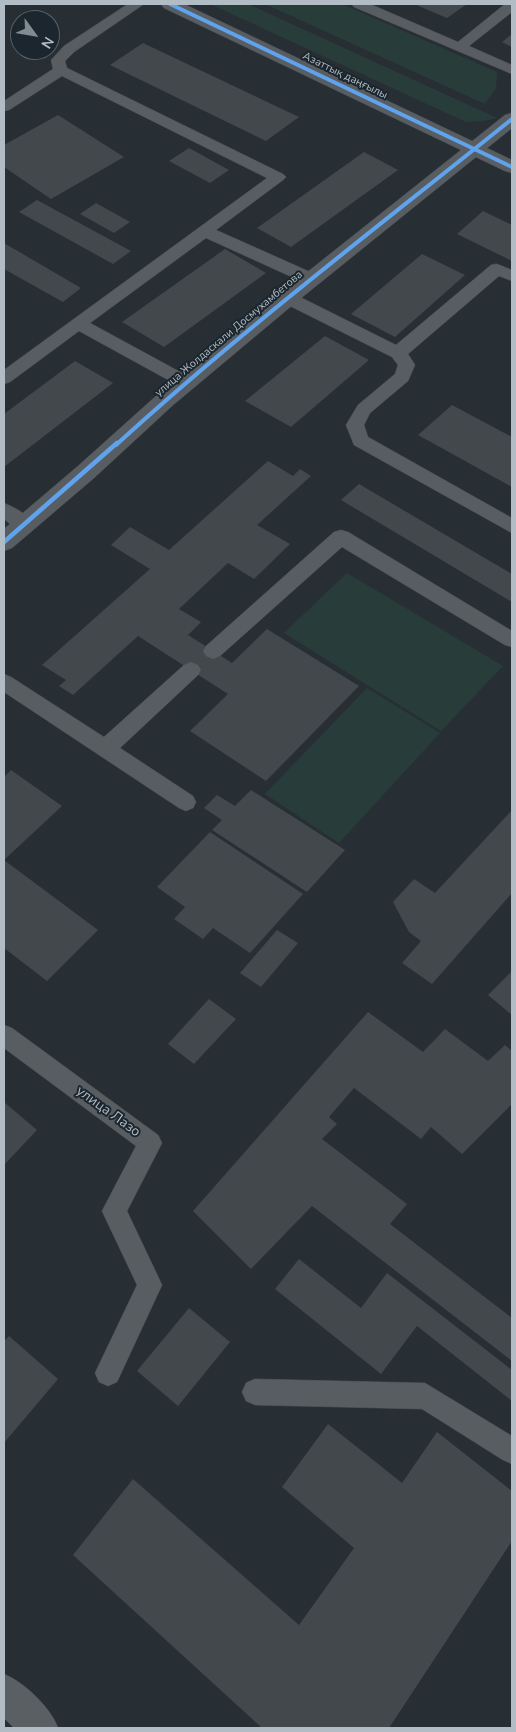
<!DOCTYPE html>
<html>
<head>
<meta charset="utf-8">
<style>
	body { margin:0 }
	#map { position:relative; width:516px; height:1732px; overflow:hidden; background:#282f34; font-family:"Nunito Sans",sans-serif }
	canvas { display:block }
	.frame { position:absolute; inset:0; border:5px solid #b2bcc5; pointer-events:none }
	.north { position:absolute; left:10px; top:10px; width:50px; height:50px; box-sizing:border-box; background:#1c262e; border:1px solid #58626a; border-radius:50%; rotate:122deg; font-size:14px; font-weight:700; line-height:20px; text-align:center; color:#b2bcc5 }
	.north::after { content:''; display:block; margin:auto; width:18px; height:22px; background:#828b92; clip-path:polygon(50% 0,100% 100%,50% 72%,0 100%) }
</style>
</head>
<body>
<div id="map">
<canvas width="516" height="1732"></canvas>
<div class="frame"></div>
<div class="north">N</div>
</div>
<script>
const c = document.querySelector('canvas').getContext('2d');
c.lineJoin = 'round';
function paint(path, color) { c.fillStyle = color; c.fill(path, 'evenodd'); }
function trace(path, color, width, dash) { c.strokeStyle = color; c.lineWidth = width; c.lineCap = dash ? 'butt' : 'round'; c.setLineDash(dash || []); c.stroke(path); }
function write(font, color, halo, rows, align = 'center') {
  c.font = font + ' "Nunito Sans",sans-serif'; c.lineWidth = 4; c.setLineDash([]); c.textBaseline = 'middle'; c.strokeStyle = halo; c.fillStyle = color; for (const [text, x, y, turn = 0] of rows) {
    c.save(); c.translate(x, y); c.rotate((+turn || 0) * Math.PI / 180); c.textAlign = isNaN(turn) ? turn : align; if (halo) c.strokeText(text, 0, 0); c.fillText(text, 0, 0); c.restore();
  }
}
paint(new Path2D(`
	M 210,4 L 248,4 L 497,118 L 484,121 L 466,122 Z
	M 265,4 L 342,4 L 497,72 L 496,88 L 485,104 Z
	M 347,573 L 503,666 L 441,731 L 284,633 Z
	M 367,688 L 440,733 L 339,843 L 265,794 Z`), '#283c3a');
paint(new Path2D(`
	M 414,4 L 467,4 L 447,18 Z
	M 512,34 L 512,47 L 502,42 Z
	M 143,43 L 299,117 L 266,141 L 110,65 Z
	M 58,115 L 124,157 L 51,199 L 4,167 L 4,145 Z
	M 189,148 L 229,170 L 210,183 L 169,161 Z
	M 364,152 L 398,170 L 291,247 L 257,228 Z
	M 37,200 L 131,251 L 113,264 L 19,212 Z
	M 96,203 L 130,222 L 114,233 L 80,214 Z
	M 483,211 L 512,225 L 512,261 L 457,234 Z
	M 4,243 L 81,288 L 63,302 L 4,269 Z
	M 225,249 L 266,273 L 164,347 L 122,322 Z
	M 422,254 L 465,275 L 395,337 L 351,314 Z
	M 325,336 L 369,360 L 291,427 L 245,401 Z
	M 75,361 L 113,383 L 4,467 L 4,414 Z
	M 452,405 L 512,437 L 512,487 L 418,435 Z
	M 268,461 L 293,476 L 300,469 L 311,476 L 257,525 L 290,544 L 254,579 L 228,563 L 179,609 L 201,622 L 188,635 L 232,663 L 267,629 L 359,686 L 266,781 L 190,731 L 228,694 L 138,636 L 73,695 L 59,686 L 66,680 L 42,665 L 150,569 L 111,545 L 130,527 L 169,550 Z
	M 359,484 L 512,574 L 512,602 L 341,500 Z
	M 11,770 L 62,806 L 4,860 L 98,930 L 47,981 L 4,948 L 4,777 Z
	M 251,790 L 345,850 L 307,892 L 212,830 L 222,820 L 204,808 L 217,795 L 235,806 Z
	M 512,810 L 512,893 L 432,984 L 402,963 L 421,941 L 409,932 L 393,902 L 414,879 L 435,893 Z
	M 210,832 L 303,894 L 250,953 L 213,928 L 203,939 L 174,919 L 185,907 L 157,887 Z
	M 277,930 L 298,943 L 261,987 L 240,973 Z
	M 512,971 L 512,1015 L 488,995 Z
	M 209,999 L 236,1019 L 194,1064 L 168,1044 Z
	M 368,1012 L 423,1052 L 445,1029 L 488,1061 L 505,1045 L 512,1051 L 512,1104 L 462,1154 L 431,1127 L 421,1139 L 354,1088 L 329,1117 L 337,1124 L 322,1139 L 407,1204 L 390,1224 L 512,1318 L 512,1361 L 312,1206 L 251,1269 L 193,1211 Z
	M 4,1102 L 37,1130 L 4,1165 Z
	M 299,1259 L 361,1308 L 387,1273 L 512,1370 L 512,1401 L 417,1326 L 381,1374 L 275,1289 Z
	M 189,1308 L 230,1342 L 178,1406 L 137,1371 Z
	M 9,1336 L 58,1379 L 4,1443 L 4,1341 Z
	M 328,1424 L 402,1483 L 437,1432 L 512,1491 L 512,1541 L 389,1728 L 262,1728 L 73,1555 L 133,1479 L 299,1625 L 354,1548 L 282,1487 Z`), '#42484c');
const service = new Path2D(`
	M 128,4 L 144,4 L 74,52 L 65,61 L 67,68 L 283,174 L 286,177 L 283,180 L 216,230 L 317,275 L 319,279 L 317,283 L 311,284 L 305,283 L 206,238 L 90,323 L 193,379 L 196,383 L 193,387 L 187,389 L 181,387 L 79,331 L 10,382 L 4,384 L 4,370 L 267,178 L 62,76 L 9,110 L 4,111 L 4,101 L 53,69 L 51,60 L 64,46 Z
	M 352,4 L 370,4 L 458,42 L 505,4 L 512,4 L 512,12 L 469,46 L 512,65 L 512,74 L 354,7 Z
	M 497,264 L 512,270 L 512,281 L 499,276 L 408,354 L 415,365 L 408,381 L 370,413 L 364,425 L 368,437 L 512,518 L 512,533 L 354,445 L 346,425 L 358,405 L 395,374 L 398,365 L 392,357 L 282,302 L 280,298 L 282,294 L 288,293 L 294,294 L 396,345 L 491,265 Z
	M 4,503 C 14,507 29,515 34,525 L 31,530 C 20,533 13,526 4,519 Z
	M 341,530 L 348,532 L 512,631 L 512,647 L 505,645 L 342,547 L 220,656 L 213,659 L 206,656 L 203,651 L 206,646 L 334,532 Z
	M 191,662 L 198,665 L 201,670 L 198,675 L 120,748 L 193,796 L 196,802 L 193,808 L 186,811 L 179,808 L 4,692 L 4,674 L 11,677 L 104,737 L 184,665 Z
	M 4,1025 L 12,1028 L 158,1135 L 162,1143 L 127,1211 L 162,1285 L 117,1382 L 108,1386 L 99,1382 L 95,1373 L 137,1285 L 102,1211 L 136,1146 L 4,1048 Z
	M 255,1379 L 425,1383 L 512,1436 L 512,1464 L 503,1460 L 422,1409 L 255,1405 L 246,1401 L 242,1392 L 246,1383 Z`);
const minor = new Path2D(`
	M 512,113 L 512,128 L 295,303 L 172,406 L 94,478 L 12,548 L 4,551 L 4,529 L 78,466 L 156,396 L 281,293 L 505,115 Z`);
const tertiary = new Path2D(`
	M 161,4 L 184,4 L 512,160 L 512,173 L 505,171 L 164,8 Z`);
const primary = new Path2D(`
	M 4,1674 C 24,1682 51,1708 58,1728 L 14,1728 L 4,1718 Z`);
trace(service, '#464b4f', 1);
trace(minor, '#464b4f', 1);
trace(tertiary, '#464b4f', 1);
trace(primary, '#464c51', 1);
paint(service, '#585d62');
paint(minor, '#585d62');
paint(tertiary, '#585d62');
paint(primary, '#5a5f64');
trace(new Path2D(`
	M 170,4 L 512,167
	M 116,445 C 242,330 379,226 512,119`), '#60a3ed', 4);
trace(new Path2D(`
	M 4,542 L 117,443`), '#60a3ed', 4.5);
write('11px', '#b2bcc5', '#1c262e', [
	["Азаттық даңғылы",345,76,26],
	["улица Жолдаскали Досмухамбетова",229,334,-40]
]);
write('14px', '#b2bcc5', '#1c262e', [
	["улица Лазо",108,1112,36]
]);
</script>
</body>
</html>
